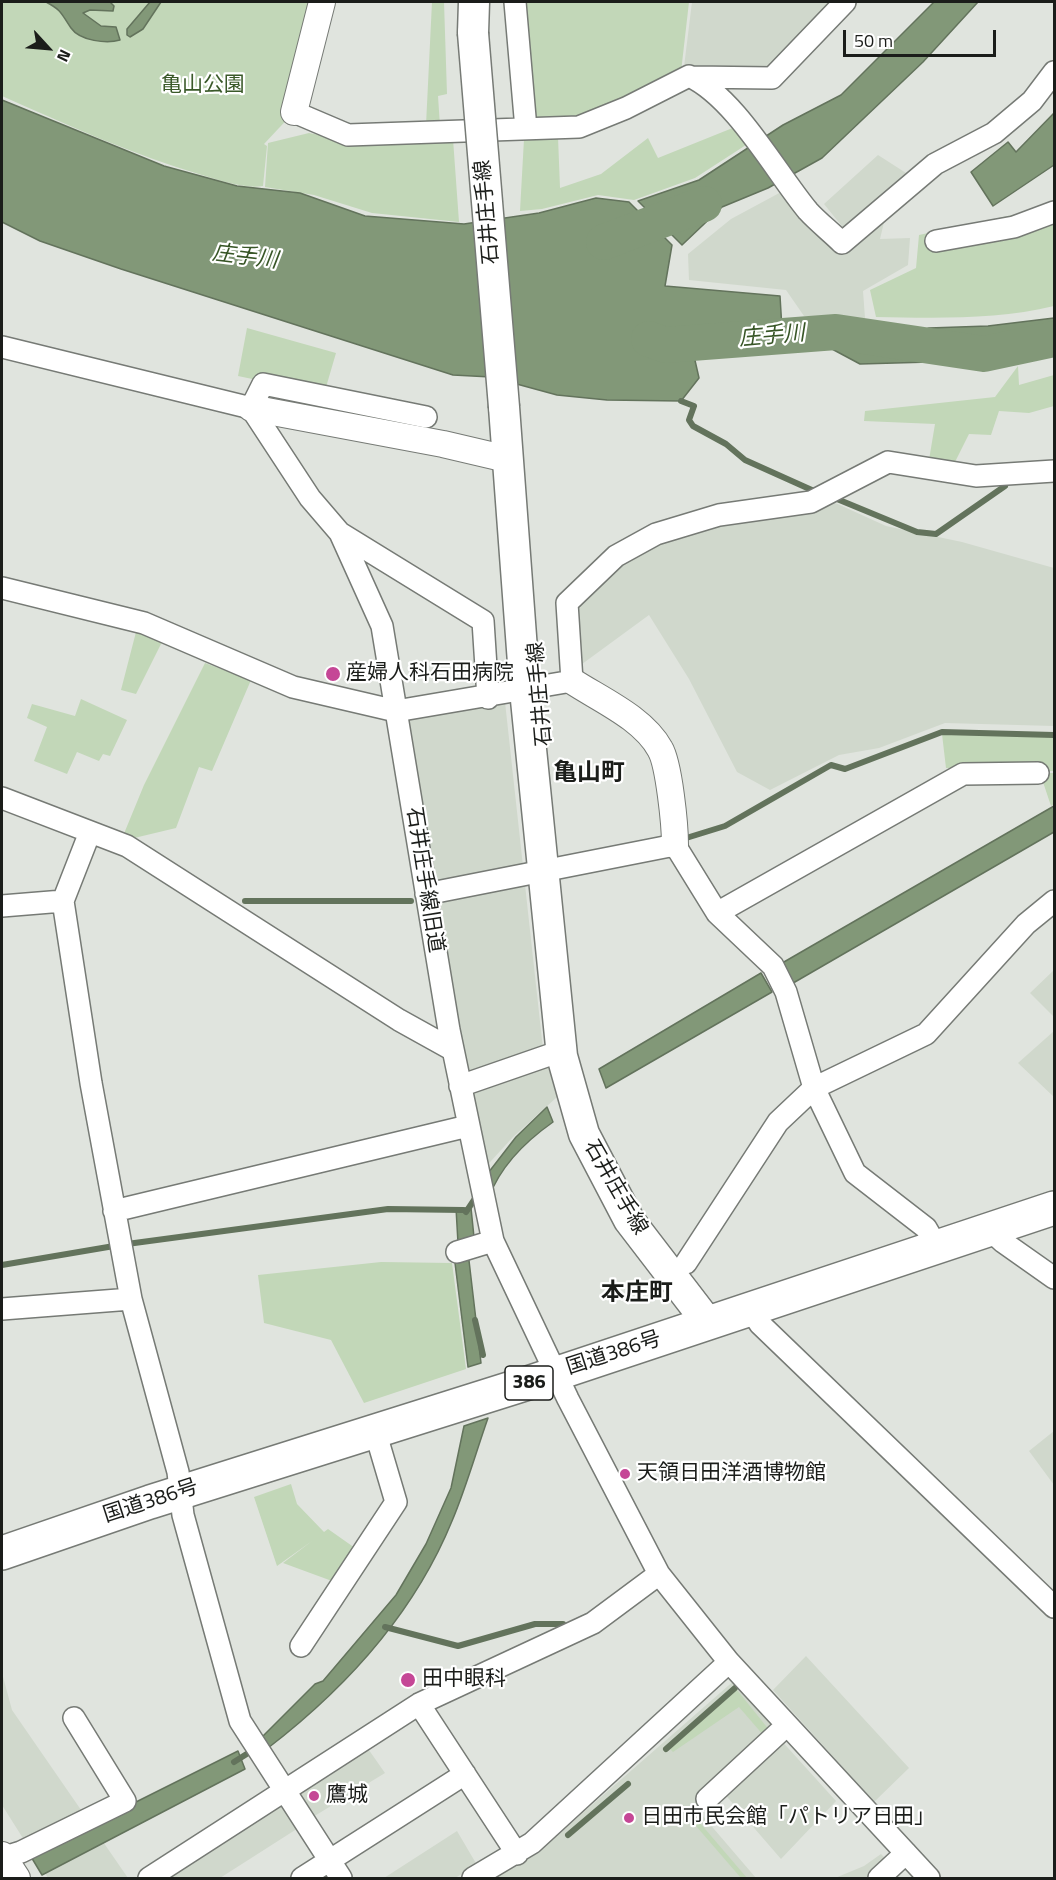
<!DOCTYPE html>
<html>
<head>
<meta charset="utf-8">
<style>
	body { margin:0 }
	#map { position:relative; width:1056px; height:1880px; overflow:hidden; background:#e0e4de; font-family:"Titillium Web",sans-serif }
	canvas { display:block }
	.frame { position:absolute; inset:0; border:3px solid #1b1d1a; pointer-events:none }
	.north { position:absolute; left:18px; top:18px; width:60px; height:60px; -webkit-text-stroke:4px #fff; paint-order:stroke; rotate:116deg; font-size:16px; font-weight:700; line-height:24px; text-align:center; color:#1b1d1a }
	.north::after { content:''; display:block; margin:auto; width:21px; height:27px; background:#1b1d1a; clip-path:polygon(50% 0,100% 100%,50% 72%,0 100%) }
	.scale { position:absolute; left:843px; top:30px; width:153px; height:27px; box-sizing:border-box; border:3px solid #1b1d1a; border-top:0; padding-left:8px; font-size:18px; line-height:21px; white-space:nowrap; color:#1b1d1a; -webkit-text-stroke:4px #fff; paint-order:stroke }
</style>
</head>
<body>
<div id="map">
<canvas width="1056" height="1880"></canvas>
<div class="frame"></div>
<div class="north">N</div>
<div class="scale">50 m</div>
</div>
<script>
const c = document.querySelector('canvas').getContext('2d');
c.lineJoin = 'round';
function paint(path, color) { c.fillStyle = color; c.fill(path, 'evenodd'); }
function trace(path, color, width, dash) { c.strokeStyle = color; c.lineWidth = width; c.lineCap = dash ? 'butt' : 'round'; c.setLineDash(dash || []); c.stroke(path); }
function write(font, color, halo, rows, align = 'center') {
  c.font = font + ' "Titillium Web","Noto Sans JP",sans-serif'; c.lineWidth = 4.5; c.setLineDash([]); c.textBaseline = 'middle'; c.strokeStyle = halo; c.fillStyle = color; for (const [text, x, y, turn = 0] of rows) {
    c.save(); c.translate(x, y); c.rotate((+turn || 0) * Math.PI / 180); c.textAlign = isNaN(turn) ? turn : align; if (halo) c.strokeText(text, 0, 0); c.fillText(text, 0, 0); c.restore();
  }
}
paint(new Path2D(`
	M 692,2 L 842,2 L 772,74 L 683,75 Z
	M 878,155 L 906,173 L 845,230 L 824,204 Z
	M 783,191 L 839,250 L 885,218 L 880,239 L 910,238 L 908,265 L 863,291 L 865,318 L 804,316 L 786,290 L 689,280 L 688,254 L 731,219 Z
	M 831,501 L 886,526 L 962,542 L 1054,568 L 1054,726 L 945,723 L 879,748 L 839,755 L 770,790 L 737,772 L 689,679 L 649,615 L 578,667 L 573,606 L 616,563 L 658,536 Z
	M 505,702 L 543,1049 L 557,1097 L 513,1137 L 481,1172 L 401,718 Z
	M 1054,970 L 1054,1017 L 1030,993 Z
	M 1054,1031 L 1054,1097 L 1018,1063 Z
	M 1054,1431 L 1054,1485 L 1029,1451 Z
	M 806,1656 L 909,1768 L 874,1802 L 773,1690 Z
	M 2,1673 L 12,1710 L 128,1878 L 48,1878 L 2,1805 Z
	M 736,1679 L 780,1729 L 706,1799 L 702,1815 L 756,1878 L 495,1878 L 537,1853 Z
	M 779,1738 L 836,1801 L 781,1859 L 722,1791 Z
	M 364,1743 L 385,1773 L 308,1820 L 289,1791 Z
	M 283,1794 L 303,1825 L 220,1878 L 152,1878 Z
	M 457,1831 L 477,1865 L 455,1878 L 384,1878 Z
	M 881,1854 L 891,1864 L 875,1878 L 835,1878 L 864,1866 Z`), '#d0d8cc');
paint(new Path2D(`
	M 2,2 L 322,2 L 294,112 L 264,144 L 267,146 L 263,186 C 245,189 222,181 202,175 C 133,155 68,125 2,96 Z
	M 432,2 L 444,2 L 447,94 L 438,96 L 440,126 L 426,125 Z
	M 519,2 L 689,2 L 681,72 L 581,122 L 530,123 Z
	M 735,127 L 749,143 L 695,178 L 634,200 L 598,195 L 542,209 L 520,211 L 524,139 L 558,137 L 560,188 L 601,174 L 648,138 L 658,158 Z
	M 309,133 L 352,141 L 453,139 L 459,222 L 372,213 L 314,195 L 265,187 L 268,143 Z
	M 1054,201 L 1054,306 C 997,320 934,318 876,317 L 870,290 L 916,268 L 919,235 L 1017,214 Z
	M 247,328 L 336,353 L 324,394 L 238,376 Z
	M 1018,366 L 1019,385 L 1054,375 L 1054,406 L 1029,413 L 999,411 L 991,435 L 969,434 L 955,462 L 929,460 L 935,424 L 864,421 L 865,411 L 995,397 Z
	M 136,632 L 162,642 L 136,694 L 121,690 Z
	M 205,663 L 251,680 L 212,771 L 199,767 L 176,828 L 130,839 L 123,836 L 144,785 Z
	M 81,699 L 127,720 L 110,756 L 103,754 L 99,761 L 77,752 L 67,774 L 34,761 L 47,727 L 27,718 L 32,704 L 75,716 Z
	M 942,734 L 1054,736 L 1054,771 L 946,768 Z
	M 1040,773 L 1054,773 L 1054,804 L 1051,806 Z
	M 381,1262 L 452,1263 L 466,1369 L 364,1403 L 331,1340 L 264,1323 L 258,1275 Z
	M 291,1484 L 297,1504 L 324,1532 L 328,1529 L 355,1548 L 332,1581 L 283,1563 L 312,1541 L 277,1566 L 254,1497 Z
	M 737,1690 L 770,1731 L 765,1737 L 739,1707 L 673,1752 L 670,1749 Z
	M 694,1816 L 747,1878 L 741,1878 L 690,1819 Z`), '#c2d7b8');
const water = new Path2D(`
	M 46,2 L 110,2 L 114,6 L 113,11 L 90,10 L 83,13 L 101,26 L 116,27 L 120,40 C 107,44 80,41 71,28 C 61,14 63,11 46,2 Z
	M 150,2 L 161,2 L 143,29 L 130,37 L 127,35 L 127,29 Z
	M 934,2 L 978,2 L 923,62 L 822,158 L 768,188 L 722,207 L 682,245 L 638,201 L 699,180 L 783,125 L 841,95 Z
	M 2,100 L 164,166 L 237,186 L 300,193 L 365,216 L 464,224 L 539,213 L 596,198 L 629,202 L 672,245 L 665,286 L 780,296 L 782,329 L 755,326 L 700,334 L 694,356 L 699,378 L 681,401 L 607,400 L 557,395 L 491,377 L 453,375 L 121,269 L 40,241 L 2,222 Z
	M 1054,113 L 1054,165 L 993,206 L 971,172 L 1008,142 L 1016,152 Z
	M 1054,318 L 1054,333 L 930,362 L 860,364 L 817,341 L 849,325 L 876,345 L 929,328 L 988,326 Z
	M 1054,806 L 1054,832 L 788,986 L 777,966 Z
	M 761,973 L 772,992 L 606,1088 L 599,1069 Z
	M 547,1107 L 553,1122 C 526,1141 501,1165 489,1197 L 485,1177 L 516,1137 Z
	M 456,1208 L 471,1208 L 474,1237 L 458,1243 Z
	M 468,1252 L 481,1363 L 468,1367 L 454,1255 Z
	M 488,1418 C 476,1452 466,1488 452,1521 C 414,1614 346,1688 268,1748 L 261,1738 L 315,1684 L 323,1681 L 396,1595 L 426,1544 L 451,1488 L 464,1426 Z
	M 238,1751 L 245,1769 L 42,1875 L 30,1855 Z`);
paint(water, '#829878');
trace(water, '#63735c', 1.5);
trace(new Path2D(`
	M 681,401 L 694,406 L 689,420 L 693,426 L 726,444 L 745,460 L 814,491
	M 837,499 L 917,532 L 936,534 L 1005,486
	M 683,839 L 725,826 L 831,765 L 845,769 L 942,732 L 1054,735
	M 245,901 L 411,901
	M 466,1212 L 478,1194
	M 127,1244 L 388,1209 L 463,1210
	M 2,1265 L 114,1246
	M 475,1320 L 483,1355
	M 385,1627 L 458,1646 L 535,1624 L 563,1624
	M 666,1749 L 735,1688
	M 234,1762 L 253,1750
	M 568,1835 L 628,1784`), '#63735c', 6);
trace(new Path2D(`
	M 604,242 L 704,204
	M 649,339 L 665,345 L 836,332 L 984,354 L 1054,339`), '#829878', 36);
const minor = new Path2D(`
	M 515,2 L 526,129
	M 692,77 L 772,78 L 845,2
	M 294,112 L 348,135 L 579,127 L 626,108 L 689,76 C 735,97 775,171 808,211 C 818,222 831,232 842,243 L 935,164 L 994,133 L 1032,101 L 1054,72
	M 936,241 L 1014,227 L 1054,212
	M 2,347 L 251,408
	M 251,408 L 310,498 L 340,533 L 382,626 L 449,1030 L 493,1241 L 568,1399 L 659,1574 L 729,1662 L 929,1878
	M 251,408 L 263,384 L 426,417
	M 340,533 L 483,621 L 488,698
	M 2,588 L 144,623 L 293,687 L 396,711 L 572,681 L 567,603 L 616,556 L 656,534 L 719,515 L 811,502 L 888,462 L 976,476 L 1054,471
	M 2,798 L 127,846 L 399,1020 L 453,1050
	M 90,832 L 63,901 L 91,1083 L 131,1299 L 178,1472 L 183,1515 L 240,1721 L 341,1878
	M 426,894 L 675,845 L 717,913 L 773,966 L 786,992 L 814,1088 L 855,1173 L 926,1228 L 937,1247
	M 2,906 L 63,901
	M 717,913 L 963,774 L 1038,773
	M 460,1086 L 561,1051
	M 114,1211 L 468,1126
	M 990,1230 L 1003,1242 L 1054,1278
	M 457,1252 L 493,1241
	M 686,1263 L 778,1122 L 814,1088 L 926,1034 L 1026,924 L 1054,901
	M 2,1309 L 131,1299
	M 750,1309 L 760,1324 L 1054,1607
	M 301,1646 L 396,1502 L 375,1431
	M 419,1704 L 517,1854
	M 707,1799 L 787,1725
	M 2,1858 L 21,1852 L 125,1801 L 74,1718
	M 149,1878 L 419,1704 L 593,1623 L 659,1574
	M 302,1878 L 465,1774
	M 473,1878 L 532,1843 L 729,1662
	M 879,1878 L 906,1853`);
const tertiary = new Path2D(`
	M 294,112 L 322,2
	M 251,408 L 443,444 L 507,459
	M 572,681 C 601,700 643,718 660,749 C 669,764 675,825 675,845
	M 2,1855 L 17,1878`);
const secondary = new Path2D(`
	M 473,33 L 474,2
	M 504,407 L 525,690 L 562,1056 L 584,1134 L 629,1220 L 708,1323`);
const trunk = new Path2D(`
	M 2,1553 L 150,1502 L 531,1382 L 1054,1208`);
trace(minor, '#767a75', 24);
trace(tertiary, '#767a75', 28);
trace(secondary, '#767a75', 33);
trace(trunk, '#767a75', 36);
trace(minor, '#fff', 21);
trace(tertiary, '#fff', 26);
trace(secondary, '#fff', 30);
trace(trunk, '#fff', 33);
const secondaryBridge = new Path2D(`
	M 473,33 L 504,407`);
trace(secondaryBridge, '#767a75', 33, []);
trace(secondaryBridge, '#fff', 30);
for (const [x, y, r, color] of [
	[333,674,8,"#c54796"],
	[625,1474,6,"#c54796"],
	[408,1680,8,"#c54796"],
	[314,1796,6,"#c54796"],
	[629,1818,6,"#c54796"]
]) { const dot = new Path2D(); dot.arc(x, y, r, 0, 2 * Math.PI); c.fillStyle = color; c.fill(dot); trace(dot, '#fff', 2); }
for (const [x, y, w] of [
	[529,1383,48]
]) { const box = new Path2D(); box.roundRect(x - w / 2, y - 17, w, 34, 4.5); c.fillStyle = '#fff'; c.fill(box); trace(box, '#1b1d1a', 1.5); }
write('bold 20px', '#1b1d1a', null, [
	["386",529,1383]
]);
write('21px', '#3a5929', '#fff', [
	["亀山公園",203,86]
]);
write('21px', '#1b1d1a', '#fff', [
	["石井庄手線",488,212,-95],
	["石井庄手線",541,694,-95],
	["石井庄手線旧道",424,880,81],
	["石井庄手線",615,1188,60],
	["国道386号",614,1354,-18],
	["国道386号",151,1502,-18]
]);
write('21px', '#1b1d1a', '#fff', [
	["産婦人科石田病院",346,674],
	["天領日田洋酒博物館",637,1474],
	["田中眼科",422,1680],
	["鷹城",326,1796],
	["日田市民会館「パトリア日田」",641,1818]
], 'left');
write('italic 22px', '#385627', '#fff', [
	["庄手川",245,258,7],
	["庄手川",772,337,-5]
]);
write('bold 24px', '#1b1d1a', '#fff', [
	["亀山町",589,774],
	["本庄町",637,1294]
]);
</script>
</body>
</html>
